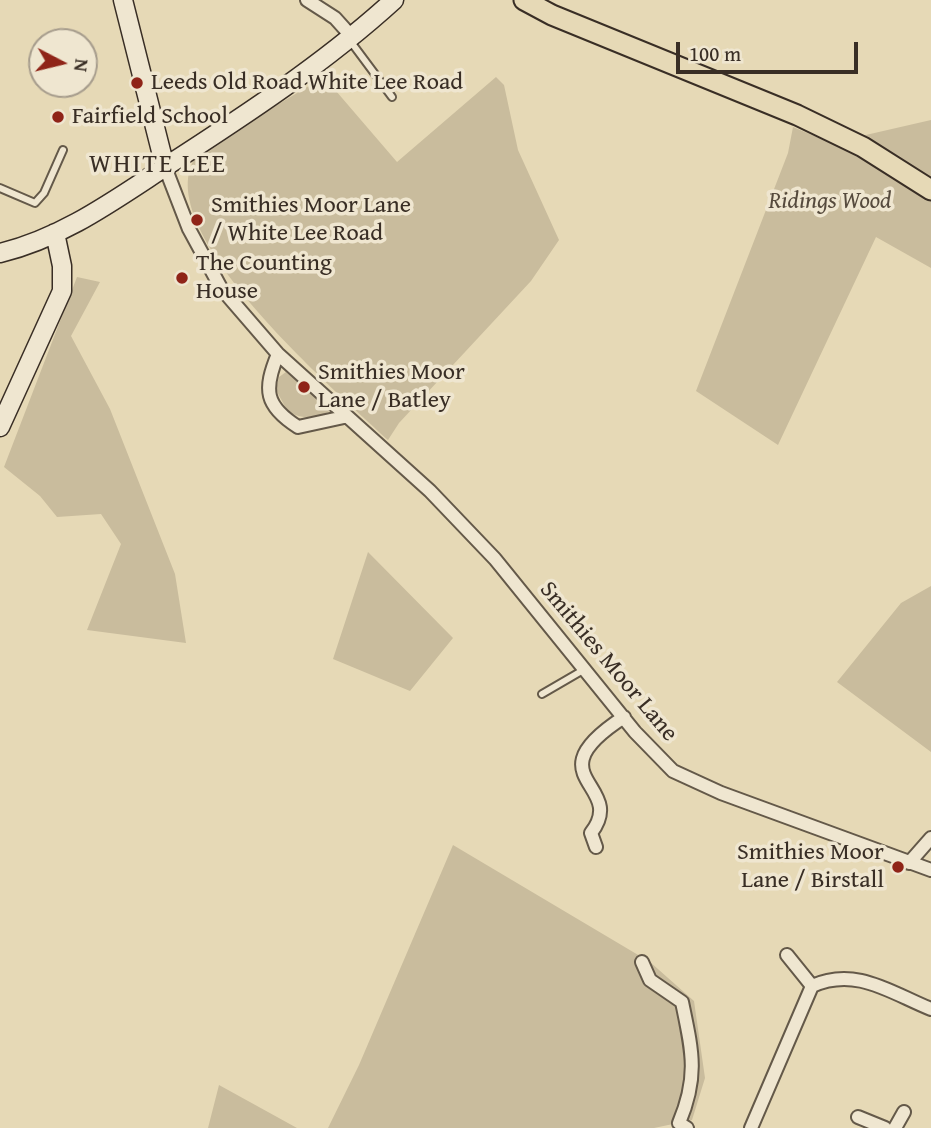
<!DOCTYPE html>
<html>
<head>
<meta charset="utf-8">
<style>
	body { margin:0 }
	#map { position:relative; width:931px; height:1128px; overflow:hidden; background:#e6d9b6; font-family:"Gentium Book Plus",serif }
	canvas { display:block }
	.north { position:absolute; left:28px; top:28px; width:70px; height:70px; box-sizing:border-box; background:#efe6d0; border:2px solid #a69c8c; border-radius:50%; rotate:97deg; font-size:19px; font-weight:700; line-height:28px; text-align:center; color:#392e25 }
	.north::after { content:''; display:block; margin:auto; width:24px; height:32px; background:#8f2418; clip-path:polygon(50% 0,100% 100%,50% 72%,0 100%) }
	.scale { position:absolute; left:676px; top:42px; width:182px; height:32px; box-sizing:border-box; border:4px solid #392e25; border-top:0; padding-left:9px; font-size:21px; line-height:24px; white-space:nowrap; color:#392e25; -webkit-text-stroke:5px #efe6d0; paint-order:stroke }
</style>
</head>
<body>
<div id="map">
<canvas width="931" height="1128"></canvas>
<div class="north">N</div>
<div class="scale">100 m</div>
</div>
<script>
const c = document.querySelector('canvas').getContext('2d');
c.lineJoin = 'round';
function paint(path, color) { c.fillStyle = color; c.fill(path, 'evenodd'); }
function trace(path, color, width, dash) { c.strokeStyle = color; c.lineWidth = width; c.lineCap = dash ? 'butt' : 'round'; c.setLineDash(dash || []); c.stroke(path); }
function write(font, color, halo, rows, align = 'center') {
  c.font = font + ' "Gentium Book Plus",serif'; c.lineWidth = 7; c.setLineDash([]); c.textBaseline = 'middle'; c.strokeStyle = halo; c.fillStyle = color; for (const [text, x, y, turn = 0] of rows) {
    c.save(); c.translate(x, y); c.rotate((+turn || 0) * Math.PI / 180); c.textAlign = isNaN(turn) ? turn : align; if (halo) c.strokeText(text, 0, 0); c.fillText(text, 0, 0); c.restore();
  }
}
paint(new Path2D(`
	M 324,77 L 397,162 L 496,77 L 504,85 L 518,150 L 559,240 L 531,281 L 399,423 L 388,440 C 341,395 143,228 197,155 C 202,148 216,142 224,137 C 257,117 290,97 324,77 Z
	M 931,120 L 931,268 L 876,237 L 778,445 L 696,391 L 788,153 L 793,127 L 831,143 Z
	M 77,277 L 100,282 L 71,336 L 110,409 L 175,574 L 186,643 L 87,630 L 121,544 L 101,514 L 57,517 L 40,496 L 4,467 Z
	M 286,372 L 331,410 C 317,420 303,419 288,412 L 276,390 L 279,377 Z
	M 368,552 L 453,638 L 410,691 L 333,659 Z
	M 931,586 L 931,752 L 837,682 L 901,603 Z
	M 453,845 L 650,962 L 694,1001 L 705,1078 L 692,1120 L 654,1128 L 328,1128 L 359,1065 Z
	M 219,1085 L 297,1128 L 208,1128 Z`), '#c9bc9d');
const lane = new Path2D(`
	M 351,42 L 392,97
	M 0,188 L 35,203 L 44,193 L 63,150
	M 542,694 L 585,669`);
const street = new Path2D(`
	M 307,0 L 335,18 L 353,38
	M 165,167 L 189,229 L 221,288 L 278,354 L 430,491 L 495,559 L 635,732 L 673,771 L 721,793 L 931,870
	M 278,354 C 263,390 265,406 298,427 L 344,417
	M 596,847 L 591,833 C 629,784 530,778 624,717
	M 909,863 L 931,838
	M 787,955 L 812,986
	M 642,962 L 650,980 L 682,1002 C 692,1050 699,1076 679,1123 L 687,1128
	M 858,1117 L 885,1128
	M 751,1128 L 812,986 C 856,966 891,993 931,1009
	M 895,1128 L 904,1112`);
const secondary = new Path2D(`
	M 123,0 L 165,167
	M 0,253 C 62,238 113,201 165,167 C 244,116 325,63 394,0
	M 0,427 L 62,291 L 62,266 L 55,233`);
const primary = new Path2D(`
	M 524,0 L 552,15 L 797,115 L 863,147 L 931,190`);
trace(lane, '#645949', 10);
trace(street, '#645949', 16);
trace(secondary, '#392e25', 21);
trace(primary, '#392e25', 23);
trace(lane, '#efe6d0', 6);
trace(street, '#efe6d0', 12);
trace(secondary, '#efe6d0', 18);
trace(primary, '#e6d9b6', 19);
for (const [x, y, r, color] of [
	[137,83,7,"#8f2418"],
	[58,117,7,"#8f2418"],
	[197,220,7,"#8f2418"],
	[182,278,7,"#8f2418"],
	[304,387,7,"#8f2418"],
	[898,867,7,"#8f2418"]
]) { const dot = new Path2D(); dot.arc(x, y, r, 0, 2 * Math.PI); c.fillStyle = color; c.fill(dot); trace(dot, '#efe6d0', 2.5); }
write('24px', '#392e25', '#efe6d0', [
	["Leeds Old Road White Lee Road",151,83],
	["Fairfield School",72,117],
	["Smithies Moor Lane",211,206],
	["/ White Lee Road",211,234],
	["The Counting",196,264],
	["House",196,292],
	["Smithies Moor",318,373],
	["Lane / Batley",318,401],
	["Smithies Moor",884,853,"right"],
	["Lane / Birstall",884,881,"right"]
], 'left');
write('italic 24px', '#564a3d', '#efe6d0', [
	["Ridings Wood",830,202]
]);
write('24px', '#392e25', '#efe6d0', [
	["Smithies Moor Lane",608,662,50]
]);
c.letterSpacing = '2px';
write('26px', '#392e25', '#efe6d0', [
	["WHITE LEE",158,165]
]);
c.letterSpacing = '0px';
</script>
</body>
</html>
